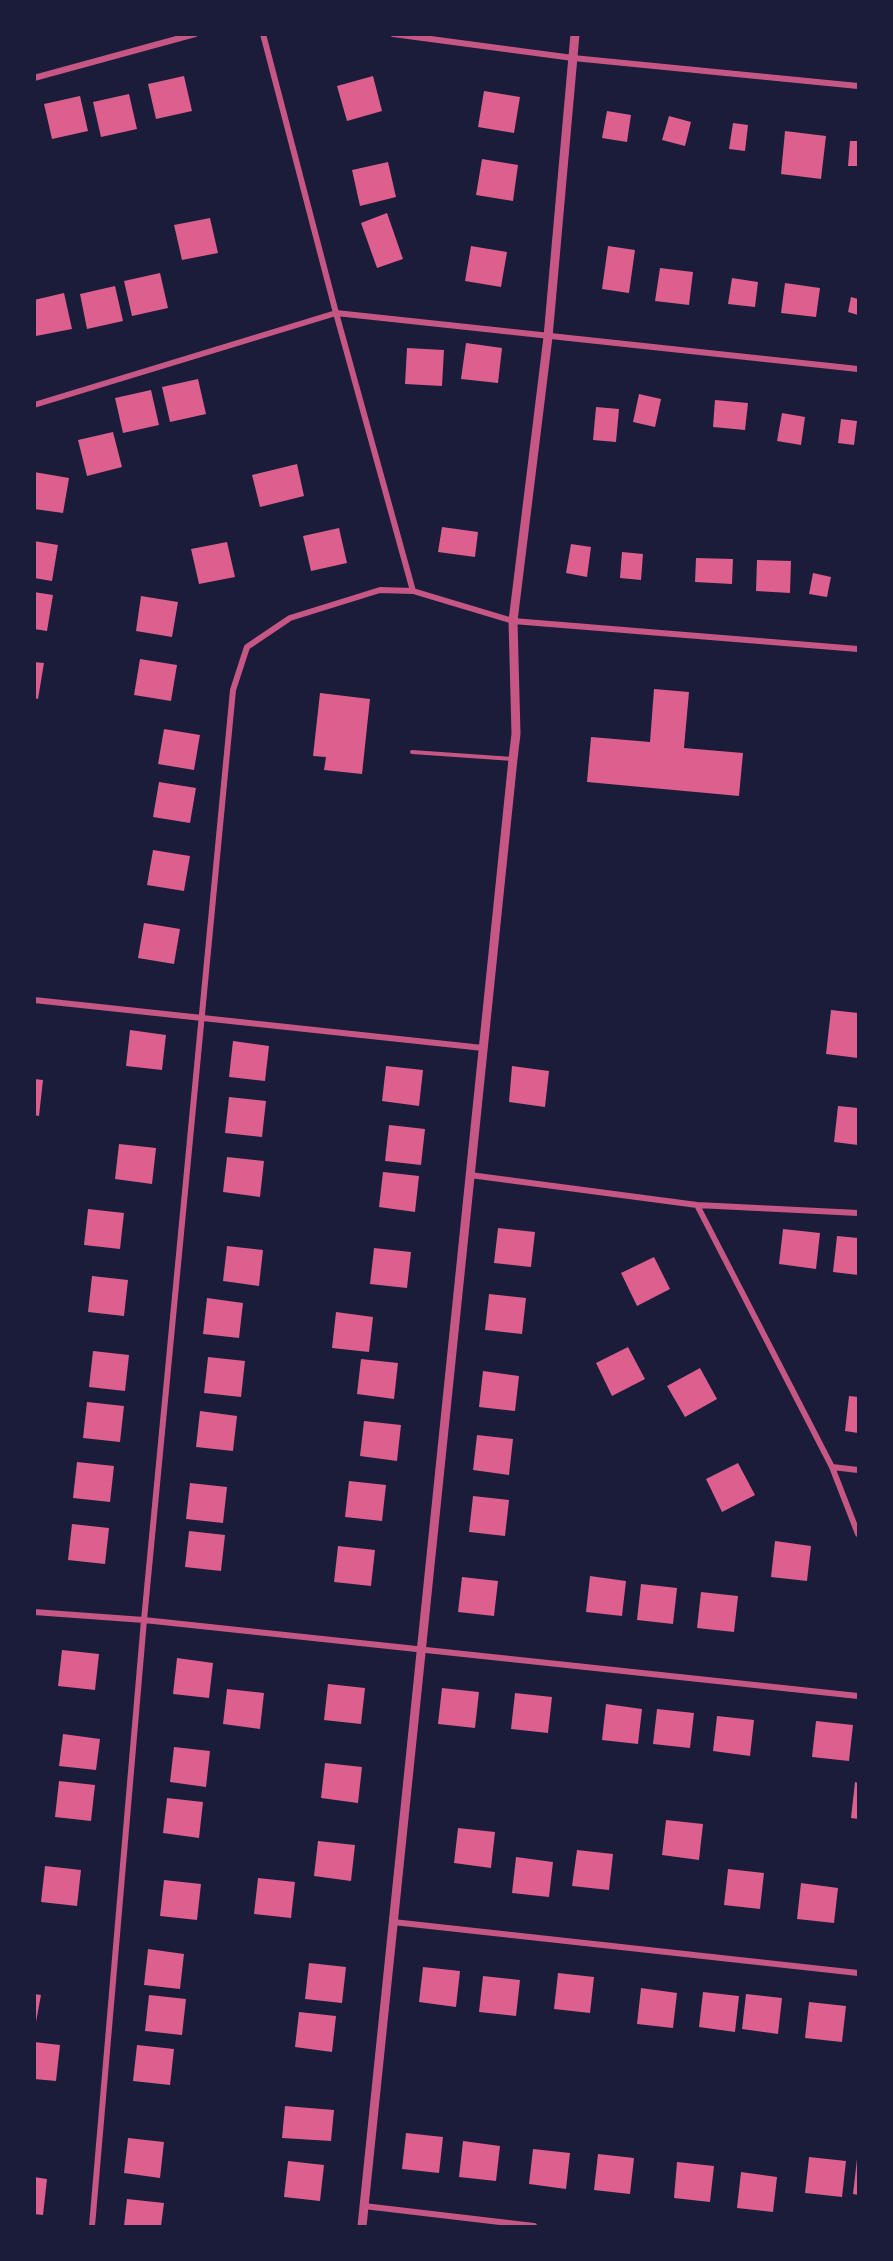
<!DOCTYPE html>
<html>
<head>
<meta charset="utf-8">
<style>
	body { margin:0 }
	#map { position:relative; width:893px; height:2261px; overflow:hidden; background:#1b1b3a; font-family:"Golos Text",sans-serif }
	canvas { display:block }
	.frame { position:absolute; inset:0; border:36px solid #1b1b3a; pointer-events:none }
</style>
</head>
<body>
<div id="map">
<canvas width="893" height="2261"></canvas>
<div class="frame"></div>
</div>
<script>
const c = document.querySelector('canvas').getContext('2d');
c.lineJoin = 'round';
function paint(path, color) { c.fillStyle = color; c.fill(path, 'evenodd'); }
function trace(path, color, width, dash) { c.strokeStyle = color; c.lineWidth = width; c.lineCap = dash ? 'butt' : 'round'; c.setLineDash(dash || []); c.stroke(path); }
paint(new Path2D(`
	M 184,76 L 192,111 L 156,119 L 148,84 Z
	M 373,76 L 382,111 L 347,121 L 337,86 Z
	M 484,91 L 520,97 L 514,133 L 478,127 Z
	M 129,94 L 137,129 L 101,137 L 93,102 Z
	M 80,96 L 88,131 L 52,139 L 44,104 Z
	M 607,111 L 631,115 L 627,142 L 602,138 Z
	M 669,116 L 691,122 L 685,146 L 662,140 Z
	M 733,123 L 748,125 L 745,151 L 729,149 Z
	M 785,131 L 826,136 L 821,179 L 781,174 Z
	M 850,141 L 858,141 L 858,166 L 848,166 Z
	M 482,159 L 518,165 L 513,201 L 476,195 Z
	M 388,162 L 396,197 L 360,206 L 352,170 Z
	M 387,213 L 403,259 L 377,268 L 361,223 Z
	M 210,218 L 218,253 L 182,260 L 174,225 Z
	M 471,246 L 507,252 L 501,287 L 465,281 Z
	M 608,246 L 635,250 L 629,293 L 602,289 Z
	M 660,268 L 693,272 L 689,305 L 655,301 Z
	M 160,273 L 168,308 L 132,316 L 124,281 Z
	M 732,278 L 758,282 L 755,307 L 728,304 Z
	M 785,283 L 820,288 L 816,317 L 781,313 Z
	M 115,286 L 123,321 L 87,329 L 80,294 Z
	M 64,293 L 72,329 L 36,336 L 34,300 Z
	M 851,297 L 858,299 L 858,315 L 848,312 Z
	M 466,343 L 502,348 L 498,383 L 461,379 Z
	M 407,348 L 444,350 L 442,386 L 405,384 Z
	M 198,379 L 206,414 L 170,422 L 162,387 Z
	M 151,390 L 159,425 L 123,433 L 115,398 Z
	M 639,394 L 661,399 L 655,427 L 633,422 Z
	M 715,400 L 748,403 L 745,430 L 713,427 Z
	M 596,407 L 619,409 L 616,442 L 593,440 Z
	M 782,413 L 805,417 L 801,445 L 777,441 Z
	M 841,419 L 857,421 L 854,445 L 838,443 Z
	M 113,432 L 122,467 L 87,476 L 78,440 Z
	M 297,464 L 304,496 L 260,507 L 252,475 Z
	M 34,472 L 69,478 L 63,513 L 34,509 Z
	M 442,527 L 478,532 L 475,557 L 438,552 Z
	M 339,528 L 347,563 L 311,571 L 303,536 Z
	M 34,541 L 58,545 L 52,581 L 34,578 Z
	M 227,542 L 235,577 L 199,584 L 191,549 Z
	M 571,544 L 591,547 L 587,577 L 566,573 Z
	M 622,552 L 643,554 L 641,580 L 620,578 Z
	M 696,558 L 733,559 L 732,584 L 695,582 Z
	M 757,560 L 791,561 L 790,593 L 756,591 Z
	M 813,573 L 831,577 L 827,597 L 809,594 Z
	M 34,592 L 53,595 L 47,631 L 34,629 Z
	M 141,596 L 178,602 L 172,637 L 136,631 Z
	M 140,659 L 177,665 L 171,701 L 134,695 Z
	M 34,662 L 44,663 L 38,699 L 34,698 Z
	M 654,689 L 689,692 L 684,748 L 743,753 L 739,796 L 587,782 L 591,737 L 650,742 Z
	M 320,693 L 370,699 L 362,774 L 324,770 L 326,757 L 313,756 Z
	M 164,729 L 200,735 L 194,770 L 158,764 Z
	M 159,782 L 196,788 L 190,823 L 153,817 Z
	M 153,850 L 190,856 L 184,891 L 147,885 Z
	M 144,923 L 180,929 L 174,964 L 138,958 Z
	M 831,1010 L 858,1013 L 858,1058 L 826,1054 Z
	M 130,1030 L 166,1035 L 162,1070 L 126,1066 Z
	M 233,1041 L 269,1046 L 265,1081 L 229,1077 Z
	M 386,1066 L 423,1070 L 419,1106 L 382,1101 Z
	M 512,1066 L 549,1071 L 545,1107 L 509,1102 Z
	M 34,1079 L 43,1080 L 39,1116 L 34,1115 Z
	M 229,1097 L 266,1101 L 262,1137 L 225,1133 Z
	M 838,1106 L 858,1108 L 858,1145 L 834,1142 Z
	M 389,1125 L 425,1129 L 421,1165 L 385,1161 Z
	M 119,1144 L 156,1148 L 152,1184 L 115,1179 Z
	M 227,1157 L 264,1161 L 260,1197 L 223,1192 Z
	M 383,1172 L 419,1176 L 415,1212 L 379,1207 Z
	M 88,1209 L 124,1213 L 120,1249 L 84,1245 Z
	M 498,1228 L 535,1232 L 531,1267 L 494,1263 Z
	M 783,1229 L 820,1233 L 816,1269 L 779,1264 Z
	M 837,1236 L 858,1238 L 858,1275 L 833,1272 Z
	M 227,1246 L 263,1250 L 259,1286 L 223,1281 Z
	M 374,1248 L 411,1252 L 407,1288 L 370,1284 Z
	M 654,1257 L 670,1289 L 637,1306 L 621,1273 Z
	M 92,1276 L 128,1280 L 124,1316 L 88,1312 Z
	M 489,1294 L 526,1298 L 522,1334 L 485,1330 Z
	M 207,1298 L 243,1303 L 239,1338 L 203,1334 Z
	M 336,1312 L 373,1317 L 369,1352 L 332,1348 Z
	M 628,1347 L 645,1379 L 612,1396 L 596,1363 Z
	M 93,1351 L 129,1355 L 125,1391 L 89,1387 Z
	M 208,1357 L 245,1361 L 241,1397 L 204,1393 Z
	M 361,1359 L 398,1363 L 394,1399 L 357,1394 Z
	M 700,1368 L 717,1399 L 685,1417 L 667,1386 Z
	M 483,1371 L 519,1376 L 515,1411 L 479,1407 Z
	M 849,1396 L 858,1397 L 858,1433 L 845,1431 Z
	M 87,1402 L 124,1406 L 120,1442 L 83,1438 Z
	M 200,1411 L 237,1416 L 233,1451 L 196,1447 Z
	M 364,1421 L 401,1425 L 397,1461 L 360,1456 Z
	M 477,1435 L 513,1439 L 509,1475 L 473,1470 Z
	M 77,1462 L 114,1466 L 110,1502 L 73,1498 Z
	M 738,1463 L 755,1495 L 722,1512 L 706,1479 Z
	M 349,1481 L 386,1485 L 382,1521 L 345,1517 Z
	M 190,1483 L 227,1487 L 223,1523 L 186,1519 Z
	M 473,1496 L 509,1500 L 505,1536 L 469,1532 Z
	M 72,1524 L 109,1528 L 105,1564 L 68,1560 Z
	M 189,1531 L 225,1535 L 221,1571 L 185,1567 Z
	M 775,1541 L 811,1546 L 807,1581 L 771,1577 Z
	M 338,1546 L 375,1550 L 371,1586 L 334,1582 Z
	M 590,1576 L 626,1581 L 622,1616 L 586,1612 Z
	M 462,1577 L 498,1581 L 494,1616 L 458,1612 Z
	M 641,1584 L 677,1588 L 673,1624 L 637,1620 Z
	M 701,1592 L 738,1596 L 734,1632 L 697,1628 Z
	M 62,1650 L 99,1654 L 95,1690 L 58,1686 Z
	M 177,1658 L 213,1663 L 209,1698 L 173,1694 Z
	M 328,1684 L 365,1688 L 361,1724 L 324,1720 Z
	M 442,1688 L 479,1692 L 475,1728 L 438,1724 Z
	M 227,1689 L 264,1693 L 260,1729 L 223,1724 Z
	M 515,1693 L 552,1697 L 548,1733 L 511,1729 Z
	M 606,1704 L 642,1709 L 638,1744 L 602,1740 Z
	M 657,1709 L 694,1713 L 690,1748 L 653,1744 Z
	M 717,1716 L 754,1720 L 750,1756 L 713,1751 Z
	M 816,1721 L 853,1725 L 849,1761 L 812,1757 Z
	M 63,1734 L 100,1739 L 96,1770 L 59,1766 Z
	M 174,1747 L 210,1751 L 206,1787 L 170,1782 Z
	M 325,1763 L 362,1767 L 358,1803 L 321,1798 Z
	M 59,1781 L 95,1785 L 91,1821 L 55,1817 Z
	M 855,1782 L 858,1783 L 858,1819 L 851,1818 Z
	M 167,1798 L 203,1802 L 199,1838 L 163,1833 Z
	M 666,1820 L 703,1824 L 699,1860 L 662,1855 Z
	M 458,1828 L 495,1832 L 491,1868 L 454,1863 Z
	M 318,1841 L 355,1845 L 351,1881 L 314,1876 Z
	M 577,1850 L 613,1854 L 609,1890 L 572,1886 Z
	M 516,1857 L 553,1862 L 549,1897 L 512,1893 Z
	M 45,1866 L 81,1870 L 77,1906 L 41,1902 Z
	M 728,1869 L 764,1873 L 760,1909 L 724,1905 Z
	M 258,1878 L 295,1882 L 291,1918 L 254,1914 Z
	M 164,1880 L 201,1884 L 197,1920 L 160,1916 Z
	M 801,1883 L 838,1888 L 834,1923 L 797,1919 Z
	M 148,1949 L 184,1954 L 180,1989 L 144,1985 Z
	M 309,1963 L 346,1967 L 342,2003 L 305,1999 Z
	M 423,1967 L 460,1971 L 456,2007 L 419,2002 Z
	M 558,1973 L 594,1977 L 590,2013 L 554,2009 Z
	M 483,1976 L 520,1980 L 516,2016 L 479,2012 Z
	M 641,1988 L 677,1993 L 673,2028 L 637,2024 Z
	M 703,1992 L 739,1996 L 735,2032 L 699,2027 Z
	M 34,1994 L 41,1995 L 36,2022 L 34,2022 Z
	M 746,1994 L 782,1998 L 778,2034 L 742,2029 Z
	M 149,1995 L 186,1999 L 182,2035 L 145,2031 Z
	M 809,2002 L 846,2006 L 842,2042 L 805,2038 Z
	M 299,2012 L 336,2016 L 332,2052 L 295,2047 Z
	M 34,2042 L 60,2045 L 56,2081 L 34,2079 Z
	M 137,2045 L 174,2049 L 170,2085 L 133,2081 Z
	M 285,2106 L 334,2110 L 331,2141 L 282,2138 Z
	M 406,2133 L 443,2137 L 439,2173 L 402,2169 Z
	M 128,2138 L 164,2142 L 160,2178 L 124,2173 Z
	M 463,2141 L 500,2146 L 496,2181 L 459,2177 Z
	M 533,2149 L 570,2153 L 566,2189 L 529,2184 Z
	M 598,2154 L 634,2158 L 630,2194 L 594,2190 Z
	M 809,2157 L 846,2161 L 842,2197 L 805,2193 Z
	M 857,2159 L 858,2159 L 858,2195 L 853,2194 Z
	M 288,2161 L 324,2165 L 320,2201 L 284,2197 Z
	M 677,2162 L 714,2166 L 710,2202 L 674,2198 Z
	M 741,2172 L 777,2177 L 773,2212 L 737,2208 Z
	M 34,2177 L 47,2179 L 43,2215 L 34,2214 Z
	M 127,2199 L 164,2203 L 161,2226 L 124,2226 Z`), '#dd5f8e');
trace(new Path2D(`
	M 412,752 L 513,759`), '#c65784', 4);
trace(new Path2D(`
	M 263,34 L 336,313 L 413,591
	M 393,34 L 573,58 L 858,86
	M 34,78 L 195,34
	M 34,405 L 336,313 L 858,369
	M 34,1000 L 483,1048
	M 470,1175 L 697,1205 L 832,1467 L 858,1534
	M 697,1205 L 858,1213
	M 832,1467 L 858,1470
	M 34,1612 L 144,1620 L 858,1696
	M 393,1922 L 858,1973
	M 364,2206 L 534,2226
	M 92,2226 L 144,1620 L 233,690 L 247,647 L 290,618 L 380,590 L 413,591 L 513,621 L 858,649`), '#c65784', 6);
trace(new Path2D(`
	M 362,2226 L 513,759 L 516,734 L 513,621 L 548,337 L 575,34`), '#c65784', 9);
</script>
</body>
</html>
